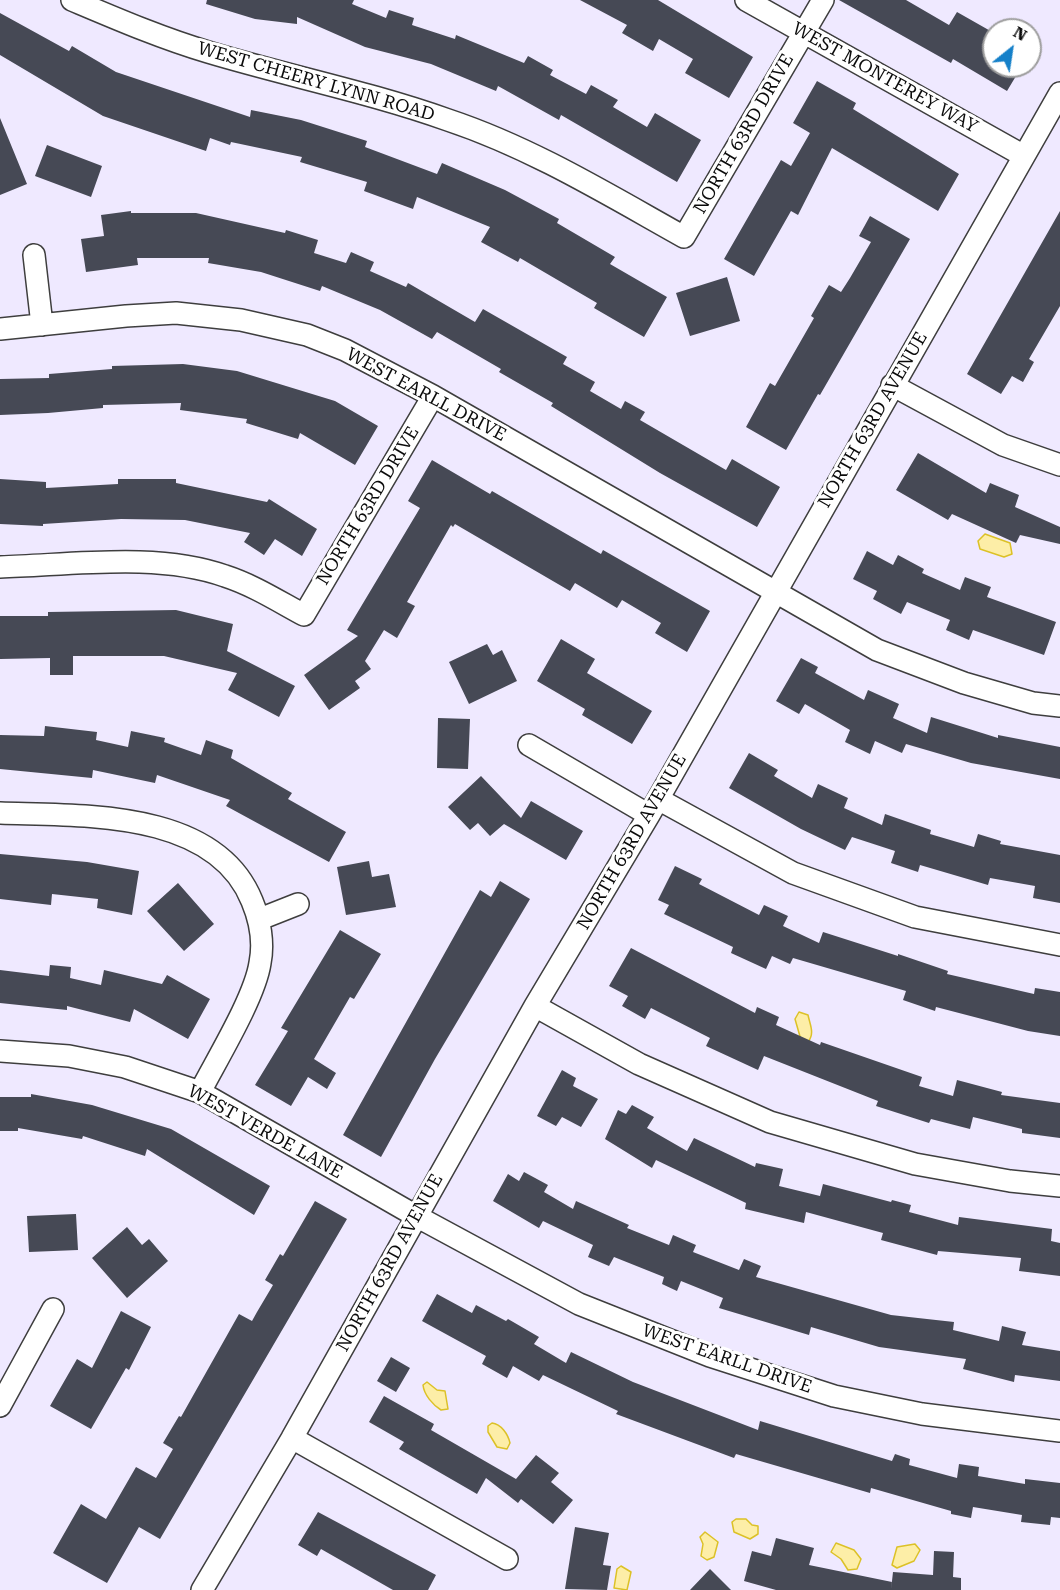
<!DOCTYPE html>
<html>
<head>
<meta charset="utf-8">
<style>
	body { margin:0 }
	#map { position:relative; width:1060px; height:1590px; overflow:hidden; background:#efe9ff; font-family:"Roboto Serif",serif }
	canvas { display:block }
	.north { position:absolute; left:982px; top:18px; width:60px; height:60px; box-sizing:border-box; background:#fff; border:2px solid #9d9d9d; border-radius:50%; rotate:30deg; font-size:16px; font-weight:700; line-height:24px; text-align:center; color:#0b0b0b }
	.north::after { content:''; display:block; margin:auto; width:21px; height:27px; background:#1580c9; clip-path:polygon(50% 0,100% 100%,50% 72%,0 100%) }
</style>
</head>
<body>
<div id="map">
<canvas width="1060" height="1590"></canvas>
<div class="north">N</div>
</div>
<script>
const c = document.querySelector('canvas').getContext('2d');
c.lineJoin = 'round';
function paint(path, color) { c.fillStyle = color; c.fill(path, 'evenodd'); }
function trace(path, color, width, dash) { c.strokeStyle = color; c.lineWidth = width; c.lineCap = dash ? 'butt' : 'round'; c.setLineDash(dash || []); c.stroke(path); }
function write(font, color, halo, rows, align = 'center') {
  c.font = font + ' "Roboto Serif",serif'; c.lineWidth = 6; c.setLineDash([]); c.textBaseline = 'middle'; c.strokeStyle = halo; c.fillStyle = color; for (const [text, x, y, turn = 0] of rows) {
    c.save(); c.translate(x, y); c.rotate((+turn || 0) * Math.PI / 180); c.textAlign = isNaN(turn) ? turn : align; if (halo) c.strokeText(text, 0, 0); c.fillText(text, 0, 0); c.restore();
  }
}
const water = new Path2D(`
	M 985,534 L 1010,543 L 1012,554 L 1004,557 L 980,549 L 978,541 Z
	M 799,1012 L 808,1015 C 810,1025 815,1033 808,1042 L 801,1040 L 795,1019 Z
	M 427,1382 L 437,1390 L 445,1391 L 448,1409 L 441,1410 C 433,1405 424,1395 423,1385 Z
	M 492,1423 C 501,1424 508,1434 510,1443 L 507,1449 L 497,1447 L 488,1432 L 488,1426 Z
	M 736,1519 L 746,1519 L 752,1525 L 758,1526 L 758,1534 L 750,1539 L 734,1532 L 732,1522 Z
	M 705,1532 L 718,1542 L 714,1557 L 707,1560 L 701,1556 L 703,1544 L 700,1537 Z
	M 836,1543 L 854,1550 L 861,1559 L 857,1569 L 848,1570 L 841,1559 L 831,1552 Z
	M 915,1544 L 920,1550 L 914,1561 L 897,1568 L 892,1565 L 897,1547 Z
	M 621,1566 L 631,1572 L 627,1590 L 614,1588 L 617,1569 Z`);
paint(water, '#fdeea7');
trace(water, '#dcc127', 1.5);
paint(new Path2D(`
	M 207,0 L 354,0 L 352,4 L 386,18 L 389,10 L 414,18 L 412,25 L 455,39 L 456,35 L 524,63 L 528,56 L 553,70 L 550,75 L 586,94 L 591,85 L 618,100 L 613,107 L 647,127 L 655,113 L 701,140 L 677,182 L 561,115 L 559,120 L 498,86 L 496,91 L 431,64 L 365,47 L 297,17 L 297,24 L 255,19 L 206,4 Z
	M 580,0 L 658,0 L 753,57 L 729,98 L 685,73 L 693,59 L 659,39 L 653,51 L 622,33 L 627,25 Z
	M 839,0 L 906,0 L 949,25 L 957,12 L 994,33 L 994,66 L 1022,66 L 1007,91 L 953,59 L 951,63 Z
	M 0,13 L 69,51 L 72,46 L 116,72 L 250,117 L 251,110 L 301,120 L 367,141 L 365,147 L 437,174 L 442,163 L 505,190 L 559,219 L 557,223 L 615,257 L 610,264 L 667,297 L 644,337 L 594,308 L 597,303 L 520,258 L 518,262 L 481,242 L 490,227 L 417,197 L 413,209 L 364,191 L 367,182 L 300,162 L 302,157 L 231,142 L 230,145 L 210,138 L 206,151 L 103,116 L 0,55 Z
	M 817,81 L 856,103 L 853,109 L 959,174 L 938,211 L 832,148 L 798,215 L 791,211 L 754,276 L 724,259 L 781,160 L 791,166 L 810,133 L 793,123 Z
	M 0,118 L 27,184 L 0,195 Z
	M 47,145 L 102,166 L 91,197 L 35,176 Z
	M 131,211 L 131,213 L 196,213 L 285,233 L 286,230 L 318,240 L 314,253 L 346,263 L 351,252 L 374,262 L 370,271 L 406,287 L 408,283 L 475,322 L 483,309 L 567,357 L 563,364 L 595,382 L 590,391 L 621,409 L 625,401 L 645,412 L 640,420 L 726,470 L 732,459 L 780,487 L 757,527 L 660,473 L 551,406 L 553,403 L 499,372 L 501,369 L 437,332 L 432,339 L 380,310 L 322,286 L 320,291 L 261,272 L 208,263 L 209,258 L 137,258 L 138,265 L 86,272 L 81,239 L 104,236 L 101,215 Z
	M 1060,211 L 1060,306 L 1029,359 L 1034,362 L 1023,382 L 1012,376 L 1001,394 L 967,374 Z
	M 870,216 L 910,239 L 820,395 L 818,394 L 786,450 L 746,427 L 770,383 L 775,386 L 814,318 L 811,316 L 829,285 L 841,292 L 850,278 L 871,242 L 859,236 Z
	M 727,277 L 740,321 L 690,336 L 676,293 Z
	M 183,364 L 237,371 L 335,401 L 378,426 L 355,465 L 300,433 L 298,439 L 246,423 L 247,419 L 180,410 L 181,403 L 103,405 L 103,408 L 48,413 L 0,415 L 0,379 L 49,378 L 49,374 L 112,369 L 112,366 Z
	M 918,453 L 986,493 L 990,483 L 1019,495 L 1015,507 L 1060,527 L 1060,544 L 1020,535 L 1016,543 L 952,514 L 948,520 L 896,490 Z
	M 432,460 L 490,494 L 492,491 L 601,554 L 603,550 L 710,611 L 687,652 L 655,633 L 661,623 L 622,600 L 617,608 L 575,583 L 570,591 L 455,524 L 453,527 L 451,525 L 407,602 L 415,606 L 397,638 L 384,630 L 365,661 L 371,669 L 355,681 L 360,688 L 329,710 L 304,675 L 358,636 L 347,630 L 420,508 L 408,501 Z
	M 0,479 L 46,482 L 46,488 L 118,484 L 118,479 L 176,479 L 176,483 L 267,502 L 269,499 L 317,529 L 302,556 L 275,539 L 264,555 L 244,542 L 250,533 L 185,520 L 121,519 L 43,524 L 43,526 L 0,524 Z
	M 867,551 L 893,565 L 898,555 L 924,569 L 922,573 L 960,590 L 965,577 L 991,587 L 987,597 L 1056,622 L 1044,655 L 973,630 L 969,640 L 946,630 L 950,620 L 907,602 L 901,614 L 873,599 L 877,591 L 853,579 Z
	M 176,610 L 233,624 L 227,651 L 295,686 L 279,717 L 228,690 L 237,673 L 164,656 L 73,656 L 73,675 L 50,675 L 50,658 L 0,659 L 0,616 L 48,616 L 48,612 Z
	M 561,639 L 595,659 L 587,673 L 652,711 L 632,744 L 582,715 L 585,709 L 537,681 Z
	M 487,644 L 493,655 L 502,650 L 517,681 L 469,704 L 449,662 Z
	M 801,658 L 818,667 L 815,673 L 864,700 L 868,690 L 899,704 L 893,718 L 927,733 L 931,717 L 998,738 L 998,735 L 1060,747 L 1060,779 L 971,763 L 906,744 L 902,753 L 875,741 L 870,754 L 845,742 L 850,730 L 805,704 L 799,714 L 776,701 Z
	M 438,718 L 470,719 L 468,769 L 437,768 Z
	M 45,726 L 97,732 L 96,740 L 128,747 L 131,731 L 165,738 L 164,742 L 201,755 L 206,740 L 233,750 L 231,758 L 292,793 L 288,799 L 346,832 L 329,862 L 226,806 L 230,800 L 157,775 L 155,783 L 93,770 L 92,778 L 0,769 L 0,735 L 44,736 Z
	M 749,753 L 778,770 L 774,776 L 812,798 L 818,784 L 848,798 L 844,808 L 882,825 L 885,814 L 931,830 L 930,834 L 974,847 L 978,834 L 1001,841 L 1000,844 L 1060,855 L 1060,903 L 1033,898 L 1035,886 L 990,878 L 988,885 L 920,865 L 918,872 L 891,863 L 895,851 L 852,837 L 845,850 L 801,829 L 729,788 Z
	M 481,776 L 521,818 L 531,801 L 583,831 L 566,860 L 504,824 L 490,836 L 478,823 L 470,830 L 448,807 Z
	M 0,854 L 87,862 L 139,871 L 132,915 L 97,908 L 98,899 L 52,894 L 51,905 L 0,899 Z
	M 369,861 L 372,877 L 389,874 L 396,907 L 346,915 L 337,867 Z
	M 675,866 L 702,879 L 699,884 L 759,915 L 764,905 L 788,916 L 783,926 L 819,943 L 823,932 L 898,956 L 898,954 L 948,971 L 947,974 L 1034,994 L 1035,988 L 1060,992 L 1060,1036 L 1028,1031 L 936,1007 L 935,1011 L 903,1000 L 906,991 L 793,958 L 790,964 L 772,956 L 766,969 L 731,953 L 733,947 L 664,914 L 669,905 L 658,900 Z
	M 500,881 L 530,899 L 435,1059 L 381,1157 L 343,1135 L 480,890 L 491,897 Z
	M 178,883 L 214,924 L 184,951 L 147,911 Z
	M 340,930 L 381,954 L 354,999 L 350,997 L 314,1059 L 336,1073 L 327,1089 L 308,1077 L 291,1106 L 255,1085 L 288,1031 L 281,1028 Z
	M 631,948 L 755,1013 L 757,1007 L 779,1017 L 776,1025 L 820,1045 L 821,1042 L 922,1077 L 919,1086 L 953,1096 L 957,1080 L 1002,1092 L 1001,1095 L 1060,1103 L 1060,1138 L 1022,1133 L 1022,1129 L 973,1117 L 970,1129 L 931,1119 L 929,1123 L 876,1106 L 878,1101 L 764,1056 L 758,1070 L 706,1046 L 710,1038 L 651,1008 L 645,1019 L 622,1006 L 628,996 L 609,986 Z
	M 50,965 L 71,967 L 70,978 L 101,985 L 104,970 L 162,984 L 167,975 L 210,999 L 188,1039 L 134,1009 L 130,1022 L 67,1006 L 67,1010 L 0,1003 L 0,970 L 49,976 Z
	M 562,1070 L 576,1078 L 573,1086 L 598,1099 L 581,1127 L 562,1117 L 556,1126 L 537,1116 Z
	M 31,1094 L 92,1105 L 171,1129 L 270,1186 L 254,1215 L 147,1149 L 145,1156 L 83,1136 L 82,1139 L 18,1128 L 18,1131 L 0,1131 L 0,1097 L 31,1097 Z
	M 632,1105 L 654,1117 L 647,1128 L 687,1151 L 694,1138 L 755,1167 L 756,1163 L 783,1169 L 779,1186 L 820,1196 L 823,1184 L 891,1202 L 892,1200 L 911,1205 L 909,1212 L 958,1225 L 959,1217 L 1052,1229 L 1051,1241 L 1060,1243 L 1060,1276 L 1019,1271 L 1021,1258 L 938,1251 L 937,1255 L 881,1240 L 883,1233 L 806,1212 L 804,1223 L 745,1209 L 746,1203 L 656,1160 L 652,1168 L 605,1139 L 618,1110 L 626,1114 Z
	M 524,1172 L 548,1185 L 544,1192 L 573,1209 L 576,1201 L 629,1225 L 627,1228 L 669,1245 L 673,1235 L 696,1245 L 693,1252 L 739,1270 L 744,1259 L 761,1266 L 756,1277 L 891,1315 L 954,1322 L 953,1330 L 999,1341 L 1002,1326 L 1026,1332 L 1022,1345 L 1060,1351 L 1060,1381 L 1015,1375 L 1014,1382 L 963,1369 L 966,1359 L 879,1347 L 811,1327 L 809,1335 L 719,1308 L 723,1298 L 681,1281 L 677,1291 L 662,1284 L 664,1277 L 614,1257 L 609,1266 L 588,1257 L 593,1245 L 543,1221 L 539,1228 L 493,1201 L 508,1174 L 519,1181 Z
	M 315,1201 L 347,1219 L 160,1539 L 139,1527 L 107,1583 L 53,1553 L 81,1504 L 106,1519 L 136,1467 L 156,1478 L 173,1449 L 163,1443 L 179,1416 L 181,1417 L 239,1314 L 252,1321 L 257,1312 L 273,1285 L 265,1280 L 280,1254 L 283,1256 Z
	M 76,1214 L 78,1250 L 29,1252 L 27,1216 Z
	M 127,1227 L 142,1245 L 149,1239 L 168,1261 L 127,1298 L 92,1258 Z
	M 437,1294 L 472,1313 L 476,1305 L 506,1321 L 508,1319 L 539,1337 L 534,1344 L 566,1363 L 571,1352 L 633,1382 L 758,1430 L 760,1421 L 892,1461 L 895,1454 L 910,1459 L 909,1465 L 957,1478 L 959,1464 L 979,1467 L 978,1476 L 1025,1484 L 1025,1479 L 1060,1483 L 1060,1518 L 1051,1517 L 1050,1525 L 1021,1522 L 1022,1515 L 973,1507 L 971,1518 L 951,1514 L 951,1511 L 871,1488 L 870,1493 L 736,1454 L 734,1458 L 616,1414 L 618,1411 L 543,1375 L 539,1381 L 513,1366 L 507,1378 L 482,1364 L 486,1356 L 422,1321 Z
	M 121,1311 L 151,1327 L 129,1370 L 126,1368 L 91,1429 L 50,1406 L 77,1359 L 92,1368 Z
	M 391,1357 L 410,1368 L 396,1392 L 377,1381 Z
	M 384,1396 L 434,1424 L 431,1430 L 516,1479 L 536,1455 L 559,1473 L 551,1482 L 573,1500 L 553,1524 L 521,1499 L 518,1503 L 486,1478 L 477,1494 L 399,1449 L 404,1442 L 369,1422 Z
	M 318,1512 L 436,1575 L 428,1590 L 393,1590 L 321,1549 L 317,1556 L 298,1545 Z
	M 575,1527 L 609,1533 L 603,1565 L 611,1566 L 607,1590 L 565,1589 Z
	M 776,1538 L 814,1548 L 809,1565 L 892,1582 L 891,1590 L 776,1590 L 744,1581 L 752,1551 L 771,1556 Z
	M 934,1551 L 954,1552 L 953,1577 L 961,1578 L 961,1590 L 891,1590 L 893,1572 L 933,1575 Z
	M 710,1569 L 731,1590 L 690,1590 Z`), '#464955');
const street = new Path2D(`
	M 72,0 C 117,19 161,38 208,52 C 288,76 369,92 448,120 C 532,148 607,194 684,237 L 823,0
	M 746,0 L 1024,156
	M 34,255 L 42,325
	M 0,329 L 126,316 L 176,313 L 241,320 L 307,335 L 345,350 L 433,396 L 877,650 L 964,683 L 1033,703 L 1060,706
	M 892,385 L 1003,445 L 1060,465
	M 0,567 C 71,565 158,552 225,576 C 253,585 278,601 304,615 L 433,396
	M 529,745 L 649,815
	M 658,799 L 793,873 L 915,917 L 1060,945
	M 0,813 C 82,816 215,809 252,901 C 260,920 264,943 260,963 C 255,997 217,1059 200,1092
	M 260,919 L 298,904
	M 535,1006 L 639,1064 L 770,1122 L 915,1164 L 1010,1181 L 1060,1186
	M 0,1051 L 69,1056 L 125,1067 L 200,1092 L 416,1216 L 579,1304 L 710,1356 L 834,1396 L 922,1414 L 1060,1431
	M 0,1406 L 53,1309
	M 292,1438 L 507,1559
	M 202,1590 L 292,1438 L 535,1006 L 649,815 L 1060,93`);
trace(street, '#3e3e3e', 24);
trace(street, '#fff', 21);
write('18px', '#0b0b0b', '#fff', [
	["WEST MONTEREY WAY",885,78,29],
	["WEST CHEERY LYNN ROAD",316,82,16],
	["NORTH 63RD DRIVE",744,134,-60],
	["WEST EARLL DRIVE",426,395,28],
	["NORTH 63RD AVENUE",873,420,-60],
	["NORTH 63RD DRIVE",368,506,-59],
	["NORTH 63RD AVENUE",632,842,-60],
	["WEST VERDE LANE",265,1132,29],
	["NORTH 63RD AVENUE",390,1263,-61],
	["WEST EARLL DRIVE",727,1359,19]
]);
</script>
</body>
</html>
